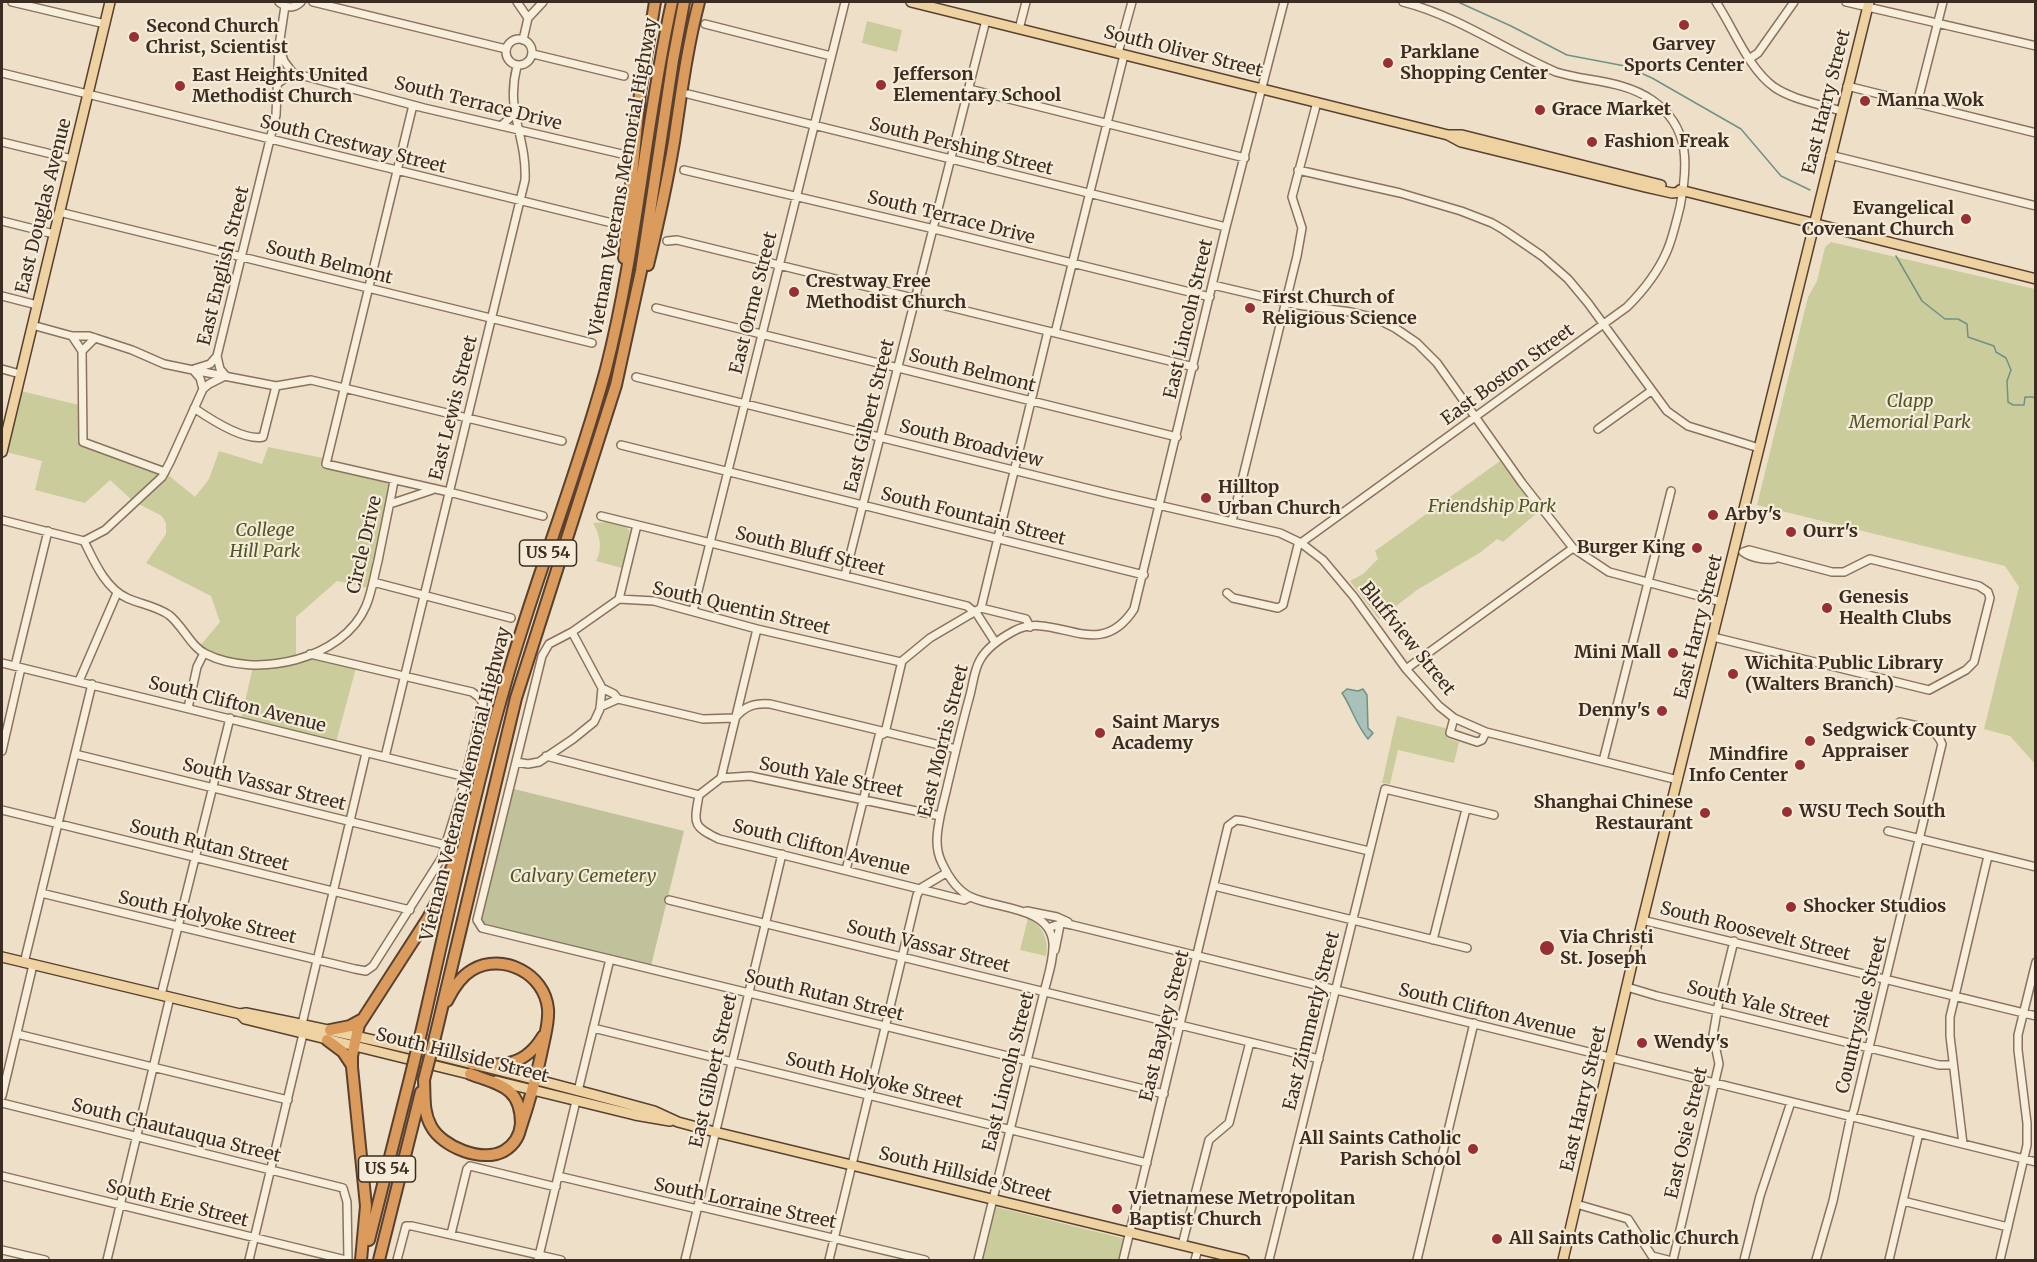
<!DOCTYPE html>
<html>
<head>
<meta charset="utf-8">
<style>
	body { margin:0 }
	#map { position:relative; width:2037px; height:1262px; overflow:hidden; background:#eee0c8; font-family:Merriweather,serif }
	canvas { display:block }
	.frame { position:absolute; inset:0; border:3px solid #3b2c21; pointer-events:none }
</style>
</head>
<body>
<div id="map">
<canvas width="2037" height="1262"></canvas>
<div class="frame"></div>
</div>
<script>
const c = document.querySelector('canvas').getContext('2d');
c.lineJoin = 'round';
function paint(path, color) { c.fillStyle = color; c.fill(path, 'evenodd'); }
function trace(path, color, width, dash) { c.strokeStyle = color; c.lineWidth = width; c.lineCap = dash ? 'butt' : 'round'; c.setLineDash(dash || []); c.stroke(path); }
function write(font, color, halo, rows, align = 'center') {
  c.font = font + ' Merriweather,serif'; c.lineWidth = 4.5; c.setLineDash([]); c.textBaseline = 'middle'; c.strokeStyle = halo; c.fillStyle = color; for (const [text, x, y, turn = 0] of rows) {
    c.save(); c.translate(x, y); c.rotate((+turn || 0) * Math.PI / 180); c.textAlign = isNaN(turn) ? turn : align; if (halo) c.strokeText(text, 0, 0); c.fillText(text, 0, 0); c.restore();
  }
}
paint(new Path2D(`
	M 867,21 L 902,30 L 897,52 L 862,43 Z
	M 1831,242 L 2035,289 L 2035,764 L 2010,736 L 1984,729 L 2019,587 L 2005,566 L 1757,505 L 1808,297 L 1817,281 L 1825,247 Z
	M 21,391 L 79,405 L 81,446 L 167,474 L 195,497 L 209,479 L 219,451 L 262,464 L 268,447 L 323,458 L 321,467 L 389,483 L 368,588 L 337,581 L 296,617 L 296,657 L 311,657 L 356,668 L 336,742 L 241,719 L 252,671 L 250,664 L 214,654 L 200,646 L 220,622 L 211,596 L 146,563 L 166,534 L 166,523 L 162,516 L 133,501 L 110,480 L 85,503 L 35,490 L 42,461 L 6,452 Z
	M 1500,461 L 1538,512 L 1503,542 L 1497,539 L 1481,552 L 1417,590 L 1379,619 L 1350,581 L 1363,574 L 1378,559 L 1375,551 Z
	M 608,522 L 625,526 L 630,531 L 622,568 L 596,561 C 603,548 600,536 593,523 Z
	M 1397,716 L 1449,729 L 1447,738 L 1459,742 L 1454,763 L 1398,750 L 1390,784 L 1382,783 Z
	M 1028,918 C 1043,926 1049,940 1046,956 L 1020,950 Z
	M 996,1207 L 1126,1239 L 1121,1260 L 983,1260 Z`), '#cacc9c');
paint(new Path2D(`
	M 514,789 L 684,831 L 651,966 L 481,923 Z`), '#bfc29b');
const water = new Path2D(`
	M 1347,689 L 1358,691 L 1363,689 L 1367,695 L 1368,728 L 1373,733 L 1368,739 C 1356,725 1352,708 1342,693 Z`);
paint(water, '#a9c2b9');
trace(water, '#709186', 1.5);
trace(new Path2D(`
	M 1458,2 L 1511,26 L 1567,55 L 1625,66 L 1652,78 L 1741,129 L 1781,176 L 1810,190
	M 1896,256 L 1922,301 L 1945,319 L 1958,319 L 1967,324 L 1968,337 L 1994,346 L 1996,352 L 2006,358 L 2011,370 L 2007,381 L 2008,402 L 2013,405 L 2024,405 L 2025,397 L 2033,397 L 2036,399`), '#709186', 1.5);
const minor = new Path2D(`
	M 12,2 L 105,24
	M 279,2 C 286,8 294,9 301,2
	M 313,2 L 506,49
	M 517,2 L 528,18
	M 1716,2 C 1734,29 1748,68 1774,87 C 1793,100 1820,104 1841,111
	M 1846,2 L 2036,46
	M 705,24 L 831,56
	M 1019,29 L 1026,2
	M506 52a13 13 0 1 1 26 0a13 13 0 1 1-26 0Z
	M 523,40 L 528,18 L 543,2
	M 1118,53 L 1132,2
	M 533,54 L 624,76
	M 1749,59 L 1758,53 L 1794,2
	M 2,73 L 612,223
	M 293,73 L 424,108 L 622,154
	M 278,83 L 293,73 L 284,61 L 281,52
	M 1847,86 L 2036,133
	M 969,89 L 1245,158
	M 688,94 L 1226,227
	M 1917,104 L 1943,2
	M 413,105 L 326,464 L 449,492 L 543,516
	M 501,126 L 514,114
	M 2,142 L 72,159
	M 1830,155 L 2036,206
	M 684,170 L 934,229 L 1210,297
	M 1298,170 L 1400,193 L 1461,211 L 1492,223 L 1504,230 L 1542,256 L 1568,279 L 1588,303 L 1667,411 L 1688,426 L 1759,448
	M 59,212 L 592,343
	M 2,221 L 54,234
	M 667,241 L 677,240 L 1194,367
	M 1213,285 L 1298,305 L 1351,312 L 1375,318 L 1395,328 L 1417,343 L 1437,363 L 1522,483 L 1573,548 L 1609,572 L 1722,602
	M 2,296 L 37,305
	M 656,308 L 1177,437
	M 32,325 L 72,336 L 89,336 L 132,350 L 164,364 L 193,370 L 276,386 L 311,380 L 562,441
	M 1055,333 L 1124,55
	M 72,336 L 82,351 L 83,442 L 165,472
	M 82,351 L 95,338
	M 217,356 L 220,369 L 226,376
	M 2,369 L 20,374
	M 194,369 L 210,364 L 217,356 L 276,115 L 279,46 L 285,6
	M 636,377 L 1110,494 L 1280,533 L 1301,543 L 1323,560 L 1354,597 L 1406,669 L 1439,706 L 1454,718 L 1486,732 L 1678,780
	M 203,389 L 209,384 L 223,377
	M 194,408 C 210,419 244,441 263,437 L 276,386
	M 1598,429 L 1651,391
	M 621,445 L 1144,575
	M 390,504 L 432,490
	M 601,516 L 967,606 L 977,614 L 995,642
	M 2,520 L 84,541 C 94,561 105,588 127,598 C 140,604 156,606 169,615 C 183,626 191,647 206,654 C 256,679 343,660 366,606 C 372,592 374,576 378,561 C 383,535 389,508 394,481
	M 1232,521 L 1297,256 L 1302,228 L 1292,197 L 1317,102
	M 84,541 L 105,530 L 162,477 L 170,462 L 203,389 L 200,378 L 193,370
	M 1743,552 C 1751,558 1764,560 1774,559
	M 845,575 L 986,20
	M 373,582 L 511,618
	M 1227,593 L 1233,598 L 1278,608 L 1283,605 L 1298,545 L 1627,307 C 1643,291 1658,272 1667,251 C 1673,237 1676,222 1680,207 C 1688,166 1691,127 1652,100 C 1623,80 1589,82 1556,72 C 1505,50 1458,16 1403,2
	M 619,599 L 637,525
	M 981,608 L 1048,331
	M 981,608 L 1026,619 L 1030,627
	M 693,611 L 845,2
	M 1713,637 L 1929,690 L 1966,670 L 1974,662 L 1990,598 L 1988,592 L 1979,586 L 1870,559 L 1844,572 L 1832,572 L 1749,550 L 1743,552
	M 901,662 L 757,629 L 654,601 L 619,599 L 572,632 L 549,644 L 542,656 L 477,920 L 482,928 L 1164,1094
	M 2,663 L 466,777
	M 15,666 L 48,531
	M 1406,669 L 1573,548
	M 79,681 L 117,593
	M 618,699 L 703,719 L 735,718 C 745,706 754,703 770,704 L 956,749
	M 600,707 L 618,699 L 614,694 L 602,688
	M 188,708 L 197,667 L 204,653
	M 1454,718 L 1450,733 L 1477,742 L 1482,740 L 1486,732
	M 2,751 L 21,668
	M 75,754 L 446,845
	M 546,756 L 699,795 L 721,778 L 750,776 L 940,816
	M 385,757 L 525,180 C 527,136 505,112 517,66
	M 1603,761 L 1671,491
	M 516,762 L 528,764 L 539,762 L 573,739 L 594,722 L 600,709 L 602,688 L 572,632
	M 721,778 L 757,629
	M 699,795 C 694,824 692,826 719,839 L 964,900 L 970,897
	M 2,810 L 410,910
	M 1888,831 L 2036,867
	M 846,870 L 879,736 L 885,733 L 902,661 L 930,638 L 981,608
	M 1214,886 L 1467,948
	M 41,893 L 355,969 L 366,971 L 373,966 L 441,859 L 461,795 L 483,704 L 480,698 L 472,692 L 310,654
	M 669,900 L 1319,1059
	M 1027,911 L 1057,917 L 1068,922
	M 1642,920 L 2036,1016
	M 1048,928 L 1062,923 L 1072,925 L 2036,1162
	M 1433,940 L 1466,809
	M 1055,950 L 1061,920
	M 24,963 L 92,684
	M 1627,987 L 1657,996 L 1939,1065 L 1953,1065
	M 161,995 L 230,718
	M 302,1024 L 366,753
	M 593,1028 L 1147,1163
	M 17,1034 L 288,1100
	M 578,1091 L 610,959
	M 2,1096 L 33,965
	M 2,1103 L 343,1188 L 347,1202 L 348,1260
	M 1963,1144 L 1950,1036 L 1950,1017 L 1988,856
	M 2,1176 L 346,1260
	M 558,1176 L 693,1208 L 702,1207 L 925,1260
	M 1903,1201 L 2008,1227
	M 1576,1204 L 1628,1219 L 1652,1256 L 1668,1260
	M 451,1234 L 467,1169 L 470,1166 L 556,1187
	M 1182,1245 L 1209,1140 L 1229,1123 L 1250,1042
	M 2,1250 L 45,1260
	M 107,1260 L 170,997
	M 249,1260 L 303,1034
	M 397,1260 L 406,1226 L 412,1226 L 561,1260
	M 538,1260 L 576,1101
	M 685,1260 L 782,854
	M 829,1260 L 917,895 L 921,888 L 946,873
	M 978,1260 L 1044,992 C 1048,976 1054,959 1053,943 C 1050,906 995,909 971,897 C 958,891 948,876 942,863 C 939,857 937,848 937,841 C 937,822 944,802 948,783 C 955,754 962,724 970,695 C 973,684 974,670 980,660 C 987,647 1001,638 1014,631 C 1054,609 1098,665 1134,609 L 1226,227 L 1284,2
	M 1123,1260 L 1228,826 L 1236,820 L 1244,821 L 1369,851
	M 1195,1260 L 1198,1249
	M 1269,1260 L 1385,789 L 1494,815
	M 1417,1260 L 1474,1023
	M 1673,1260 L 1719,1064 L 1713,1035 L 1718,1006 L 1734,941
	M 1744,1260 L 1760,1196 L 1791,1102
	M 1816,1260 L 1833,1201 L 1850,1120 L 1854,1110 L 1942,744 C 1935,726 1917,726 1900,722
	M 1889,1260 L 1919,1133
	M 2000,1260 L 2027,1145 L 2027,1123 L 2018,1050 L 2018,1035 L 2036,962`);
const major = new Path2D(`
	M 911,2 L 1448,135 L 1461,142 L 1645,187 L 1672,193 L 1683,192
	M 1450,135 L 1462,135 L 1661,185
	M 1680,190 L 2036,279
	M 2,452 L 110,2
	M 2,957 L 240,1014 L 246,1013 C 383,1040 519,1074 654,1111 L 678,1122 L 715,1132 L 1244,1260
	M 240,1014 L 245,1019 L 477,1076
	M 496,1081 L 635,1115 L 670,1121
	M 1563,1260 L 1635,951 L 1869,2`);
const highway = new Path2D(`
	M 624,258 L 640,93 L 655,2
	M 648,265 C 658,224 667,183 674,142 C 681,95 687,48 699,2
	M 447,1001 C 453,989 460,977 472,970 C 503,952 545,974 548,1009 C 549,1020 546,1031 544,1041 C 538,1071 530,1100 520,1130
	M 330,1030 L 350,1026 L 361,1020
	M 421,1033 C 448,917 472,800 505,685 C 535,579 577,476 606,369 C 637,248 645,123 672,2
	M 435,1037 L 516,698 L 616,385 L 641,271 L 673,60 L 684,2
	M 327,1040 L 343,1052 L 351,1064
	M 472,1064 C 504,1066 525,1066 543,1036
	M 424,1080 C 425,1096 423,1112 431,1126 C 442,1147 482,1163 504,1151 C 514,1145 520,1135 521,1124 C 521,1087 500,1085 470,1074
	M 369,1240 L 410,1078
	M 361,1260 L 366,1206 L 352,1067 L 352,1056 L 359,1025 L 428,918 L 443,890 L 457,854
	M 379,1260 L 421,1092`);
trace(minor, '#8a725d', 10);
trace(major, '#584131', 12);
trace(highway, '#584131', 14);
trace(minor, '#f8eedc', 7);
trace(major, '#efd2a2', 9);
trace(highway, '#da9b5c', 10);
const highwayBridge = new Path2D(`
	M 410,1078 L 421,1033
	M 424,1080 L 435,1037`);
trace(highwayBridge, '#584131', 14, []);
trace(highwayBridge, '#da9b5c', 10);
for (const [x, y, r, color] of [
	[1684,25,6,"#982f36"],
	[134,37,6,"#982f36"],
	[1388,63,6,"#982f36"],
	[881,85,6,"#982f36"],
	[180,86,6,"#982f36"],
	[1865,101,6,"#982f36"],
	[1540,110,6,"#982f36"],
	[1592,142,6,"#982f36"],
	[1966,219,6,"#982f36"],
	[794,292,6,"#982f36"],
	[1250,308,6,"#982f36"],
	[1206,498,6,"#982f36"],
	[1713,515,6,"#982f36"],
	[1791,532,6,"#982f36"],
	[1697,548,6,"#982f36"],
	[1827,608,6,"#982f36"],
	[1673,653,6,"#982f36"],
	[1733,674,6,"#982f36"],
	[1662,711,6,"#982f36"],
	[1100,733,6,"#982f36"],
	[1810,741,6,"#982f36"],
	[1800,765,6,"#982f36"],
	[1787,812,6,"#982f36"],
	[1705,813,6,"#982f36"],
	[1791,907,6,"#982f36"],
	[1547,948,8,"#982f36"],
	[1642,1043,6,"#982f36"],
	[1473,1149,6,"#982f36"],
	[1117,1209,6,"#982f36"],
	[1497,1239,6,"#982f36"]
]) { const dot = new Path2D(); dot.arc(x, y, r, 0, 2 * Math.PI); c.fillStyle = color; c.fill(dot); trace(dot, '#f5ebd8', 2); }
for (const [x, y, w] of [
	[548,553,57],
	[387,1169,57]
]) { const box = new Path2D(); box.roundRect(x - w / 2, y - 13, w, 26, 4.5); c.fillStyle = '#f5ebd8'; c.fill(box); trace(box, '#3b2c21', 1.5); }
write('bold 16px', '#3b2c21', null, [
	["US 54",548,553],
	["US 54",387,1169]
]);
write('bold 18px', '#3b2c21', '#f5ebd8', [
	["Second Church",146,27],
	["Christ, Scientist",146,48],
	["Garvey",1684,45,"center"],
	["Sports Center",1684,66,"center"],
	["Parklane",1400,53],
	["Shopping Center",1400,74],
	["Jefferson",893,75],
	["Elementary School",893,96],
	["East Heights United",192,76],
	["Methodist Church",192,97],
	["Manna Wok",1877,101],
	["Grace Market",1552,110],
	["Fashion Freak",1604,142],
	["Evangelical",1954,209,"right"],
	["Covenant Church",1954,230,"right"],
	["Crestway Free",806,282],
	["Methodist Church",806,303],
	["First Church of",1262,298],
	["Religious Science",1262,319],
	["Hilltop",1218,488],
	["Urban Church",1218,509],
	["Arby's",1725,515],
	["Ourr's",1803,532],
	["Burger King",1685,548,"right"],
	["Genesis",1839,598],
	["Health Clubs",1839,619],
	["Mini Mall",1661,653,"right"],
	["Wichita Public Library",1745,664],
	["(Walters Branch)",1745,685],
	["Denny's",1650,711,"right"],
	["Saint Marys",1112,723],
	["Academy",1112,744],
	["Sedgwick County",1822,731],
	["Appraiser",1822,752],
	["Mindfire",1788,755,"right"],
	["Info Center",1788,776,"right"],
	["Shanghai Chinese",1693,803,"right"],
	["Restaurant",1693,824,"right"],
	["WSU Tech South",1799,812],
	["Shocker Studios",1803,907],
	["Via Christi",1560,938],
	["St. Joseph",1560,959],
	["Wendy's",1654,1043],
	["All Saints Catholic",1461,1139,"right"],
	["Parish School",1461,1160,"right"],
	["Vietnamese Metropolitan",1129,1199],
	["Baptist Church",1129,1220],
	["All Saints Catholic Church",1509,1239]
], 'left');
write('18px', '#3b2c21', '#f5ebd8', [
	["South Oliver Street",1183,52,14],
	["East Harry Street",1827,102,-76],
	["South Terrace Drive",478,104,14],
	["South Crestway Street",353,145,14],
	["South Pershing Street",961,147,14],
	["Vietnam Veterans Memorial Highway",624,177,-80],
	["East Douglas Avenue",44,206,-76],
	["South Terrace Drive",951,218,14],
	["South Belmont",329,263,14],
	["East English Street",224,266,-76],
	["East Orme Street",754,303,-76],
	["East Lincoln Street",1189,319,-77],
	["South Belmont",972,371,14],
	["East Boston Street",1508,375,-36],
	["East Lewis Street",454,408,-76],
	["East Gilbert Street",870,416,-76],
	["South Broadview",971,444,14],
	["South Fountain Street",973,517,14],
	["Circle Drive",365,545,-77],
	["South Bluff Street",810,552,14],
	["South Quentin Street",741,609,13],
	["East Harry Street",1699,627,-76],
	["Bluffview Street",1407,639,51],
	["South Clifton Avenue",237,705,14],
	["East Morris Street",944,741,-76],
	["South Yale Street",831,778,11],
	["Vietnam Veterans Memorial Highway",466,784,-76],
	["South Vassar Street",264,785,14],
	["South Rutan Street",209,846,14],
	["South Clifton Avenue",821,848,14],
	["South Holyoke Street",207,918,13],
	["South Roosevelt Street",1755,932,14],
	["South Vassar Street",928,947,14],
	["South Rutan Street",824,996,14],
	["South Yale Street",1758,1005,14],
	["South Clifton Avenue",1487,1012,14],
	["Countryside Street",1862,1015,-76],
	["East Zimmerly Street",1312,1021,-76],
	["East Bayley Street",1165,1026,-76],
	["South Hillside Street",462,1056,14],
	["East Gilbert Street",714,1071,-77],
	["East Lincoln Street",1009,1072,-76],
	["South Holyoke Street",874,1081,14],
	["East Harry Street",1584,1099,-77],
	["South Chautauqua Street",176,1131,14],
	["East Osie Street",1687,1133,-77],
	["South Hillside Street",965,1175,14],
	["South Erie Street",177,1204,14],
	["South Lorraine Street",745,1204,12]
]);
write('italic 18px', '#4e5728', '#f5ebd8', [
	["Clapp",1910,402],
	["Memorial Park",1910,423],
	["Friendship Park",1492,507],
	["College",265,531],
	["Hill Park",265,552],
	["Calvary Cemetery",583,877]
]);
</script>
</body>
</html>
